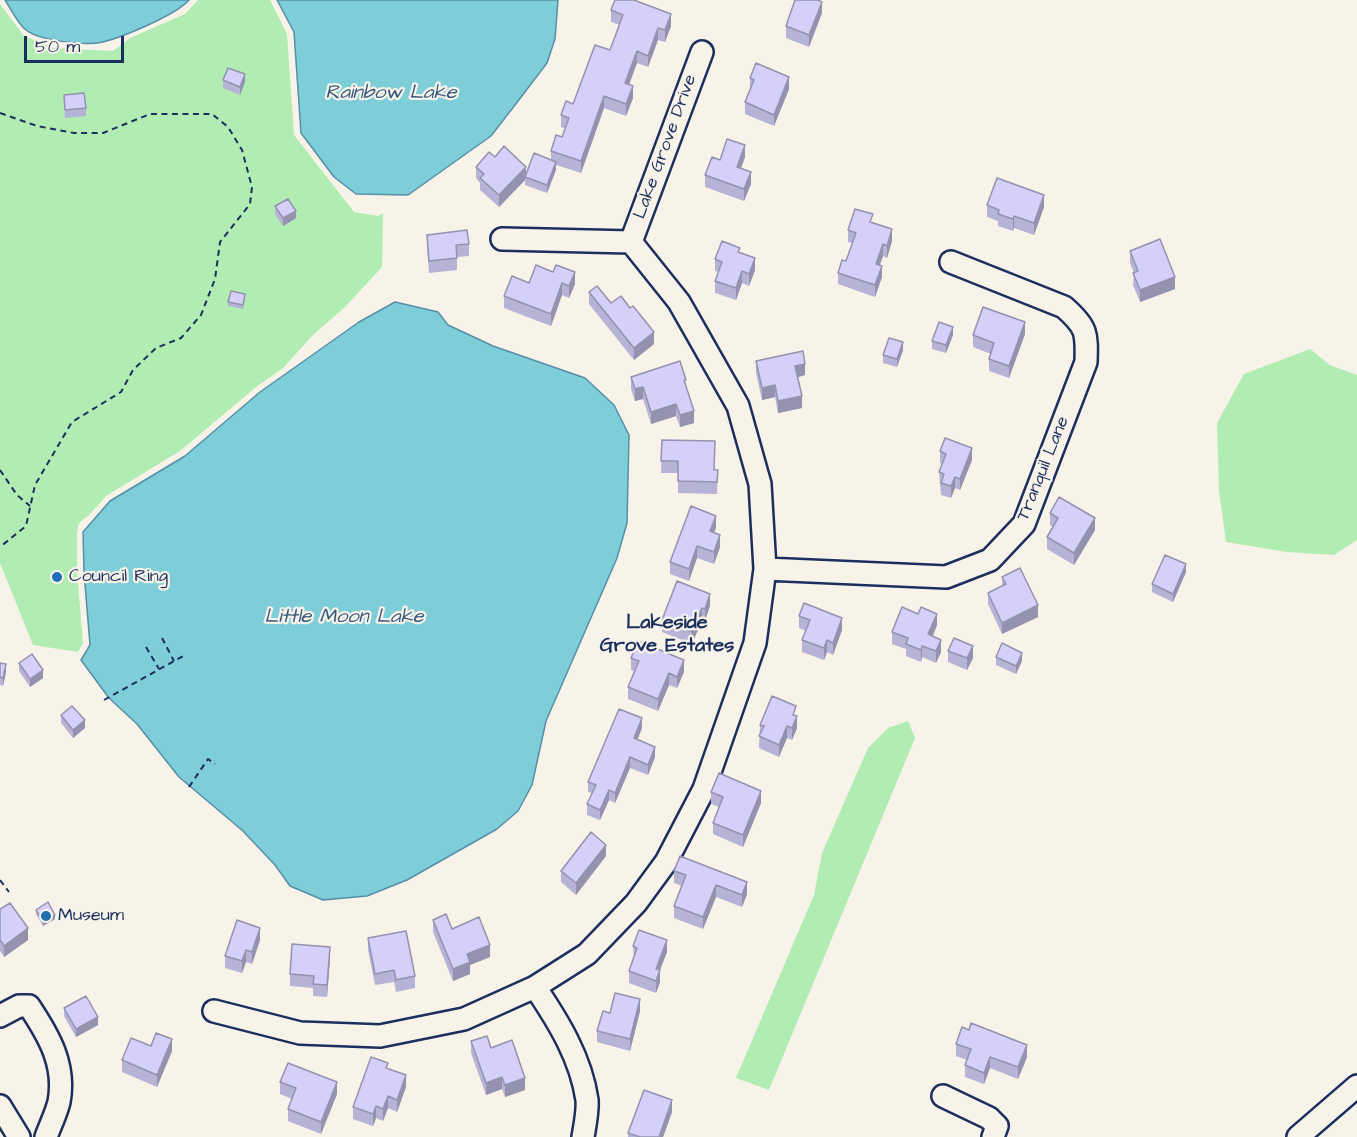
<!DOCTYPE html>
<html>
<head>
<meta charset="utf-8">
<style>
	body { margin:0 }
	#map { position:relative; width:1357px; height:1137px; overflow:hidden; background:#f7f3e8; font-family:"Architects Daughter",sans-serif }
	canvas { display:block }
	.scale { position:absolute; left:24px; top:36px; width:100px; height:27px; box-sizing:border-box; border:3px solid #1b2f5e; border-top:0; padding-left:8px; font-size:18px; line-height:21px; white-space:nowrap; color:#1b2f5e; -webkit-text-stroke:4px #f7f3e8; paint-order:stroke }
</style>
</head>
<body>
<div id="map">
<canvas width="1357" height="1137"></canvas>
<div class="scale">50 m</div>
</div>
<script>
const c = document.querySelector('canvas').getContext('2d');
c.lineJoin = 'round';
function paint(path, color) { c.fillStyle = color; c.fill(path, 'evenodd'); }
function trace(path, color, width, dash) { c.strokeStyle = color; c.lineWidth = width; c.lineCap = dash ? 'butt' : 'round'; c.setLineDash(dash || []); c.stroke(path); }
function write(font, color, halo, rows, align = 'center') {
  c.font = font + ' "Architects Daughter",sans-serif'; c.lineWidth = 4.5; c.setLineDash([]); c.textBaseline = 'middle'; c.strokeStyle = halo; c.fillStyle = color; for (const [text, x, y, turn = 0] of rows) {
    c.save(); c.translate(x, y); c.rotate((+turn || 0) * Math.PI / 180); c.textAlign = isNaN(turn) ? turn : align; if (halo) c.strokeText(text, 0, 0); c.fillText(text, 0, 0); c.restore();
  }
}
paint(new Path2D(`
	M 198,0 L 270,0 L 287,34 L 294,135 L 354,212 L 378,216 L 383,213 L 382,267 L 345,307 L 313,335 L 283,368 L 256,387 L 180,451 L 106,496 L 89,515 L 79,523 L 77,532 L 77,571 L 83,643 L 78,652 L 33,645 L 0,563 L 0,4 L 24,36 L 54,48 L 113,51 L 130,38 L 185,14 Z
	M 1310,349 L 1330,365 L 1357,375 L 1357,540 L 1334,555 L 1287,552 L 1226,542 L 1219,490 L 1217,423 L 1244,374 Z
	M 908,721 L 915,738 L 769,1090 L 736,1078 L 814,895 L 822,853 L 868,748 L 888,728 Z`), '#b1ecb2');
const water = new Path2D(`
	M 5,0 L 189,0 C 176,15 123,37 103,42 C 86,46 40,41 26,30 C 18,24 11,9 5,0 Z
	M 277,0 L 558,0 L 555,39 L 547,63 L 515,105 L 491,136 L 408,195 L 356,194 L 334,177 L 301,133 L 294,32 Z
	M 395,302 L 438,312 L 448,325 L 493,346 L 585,378 L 614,405 L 629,435 L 627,523 L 617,558 L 546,721 L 532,785 L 518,811 L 497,829 L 407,880 L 367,896 L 323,900 L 290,886 L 275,865 L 243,831 L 179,777 L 137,724 L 109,698 L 81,660 L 90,645 L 84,572 L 83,532 L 110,501 L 185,456 L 260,392 L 359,322 Z`);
paint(water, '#7eced9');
trace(water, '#568ea8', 1.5);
const minor = new Path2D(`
	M 631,242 L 702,52
	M 765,569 L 946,577 L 990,560 L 1024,524 L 1086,362 C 1087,333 1087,327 1064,307 L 951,262
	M 535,987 C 558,1021 581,1058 587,1100 C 588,1111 585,1125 583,1137
	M 214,1011 L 300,1033 L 380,1036 L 464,1019 L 535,987 L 587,954 L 636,903 L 666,862 L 704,789 L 755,643 L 765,569 L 760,484 L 738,406 L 679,302 L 631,242 L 502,239
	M 0,1016 L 19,1006 L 29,1006 C 49,1036 66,1065 59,1102 C 56,1114 50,1126 46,1137
	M 943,1096 L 989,1118 L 997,1126 L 993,1137
	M 0,1106 L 19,1137
	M 1298,1137 L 1357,1086`);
trace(minor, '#1b2f5e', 26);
trace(new Path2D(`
	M 0,113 L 37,126 L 74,133 L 103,133 L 150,114 L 212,114 L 228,127 L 242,150 L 252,187 L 250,204 L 220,242 L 215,279 L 201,315 L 181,338 L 156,348 L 133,370 L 121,392 L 72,422 L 35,485 L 26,526 L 0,547
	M 0,470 L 17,495 L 30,506
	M 162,638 L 174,661
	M 146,647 L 159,669
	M 104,700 L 185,655
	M 189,787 L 208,759 L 215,764
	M 0,880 L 9,892`), '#1b2f5e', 2, [6, 4.5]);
trace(minor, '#f7f3e8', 21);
paint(new Path2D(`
	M 611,10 L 671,26 L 665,42 L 658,40 L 648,67 L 637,63 L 629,85 L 633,98 L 626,116 L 604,108 L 581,173 L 556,165 L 556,170 L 547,193 L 525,185 L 525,180 L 499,207 L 480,190 L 480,183 L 476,178 L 476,167 L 495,157 L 526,174 L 551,160 L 551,151 L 562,137 L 565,128 L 561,127 L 561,115 L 573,104 L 610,50 L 620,25 L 611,22 Z
	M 822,13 L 809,47 L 786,38 L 786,26 Z
	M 750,78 L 789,89 L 774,126 L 745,114 L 745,102 L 750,89 Z
	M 223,80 L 245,82 L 240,95 L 223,88 Z
	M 64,95 L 86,108 L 86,116 L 65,118 Z
	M 745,157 L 741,168 L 751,184 L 744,201 L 705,187 L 705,175 L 720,160 Z
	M 987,205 L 1044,207 L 1034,235 L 1014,228 L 1013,231 L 998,226 L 998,221 L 987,217 Z
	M 275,206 L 296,218 L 283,226 L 275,214 Z
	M 873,223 L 892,241 L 887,258 L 883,256 L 880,265 L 882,277 L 875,297 L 838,284 L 838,273 L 846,261 L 852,243 L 848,242 L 848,230 Z
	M 427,235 L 469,244 L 469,256 L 457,257 L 457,270 L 429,273 L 427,247 Z
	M 1130,251 L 1175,289 L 1140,302 L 1133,285 L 1134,273 L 1130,263 Z
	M 740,252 L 755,270 L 749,286 L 742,283 L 736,300 L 715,293 L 715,281 L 719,272 L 715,271 L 715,259 Z
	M 529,283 L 575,284 L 569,298 L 562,295 L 551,326 L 504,308 L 504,296 Z
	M 589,292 L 611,303 L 654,344 L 634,360 L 589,304 Z
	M 245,298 L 243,309 L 228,306 L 228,302 Z
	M 1025,334 L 1009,378 L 989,371 L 989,359 L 991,354 L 973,347 L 973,335 Z
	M 953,335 L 946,353 L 932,349 L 932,341 Z
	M 903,350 L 897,367 L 883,363 L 883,355 Z
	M 756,361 L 805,375 L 798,377 L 802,408 L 778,413 L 775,397 L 762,400 L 756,373 Z
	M 631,377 L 686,389 L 694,423 L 680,427 L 676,416 L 651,424 L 643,399 L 635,401 L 631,389 Z
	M 662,440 L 714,470 L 718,470 L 717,494 L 678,493 L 678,473 L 661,473 Z
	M 940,451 L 972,460 L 960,490 L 955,488 L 951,498 L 941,495 L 939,472 L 942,464 L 940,463 Z
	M 1050,513 L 1095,530 L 1074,565 L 1047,549 L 1047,537 L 1053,527 L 1050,525 Z
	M 716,528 L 714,532 L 720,547 L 714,564 L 697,558 L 689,581 L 670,574 L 670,562 Z
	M 1186,572 L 1173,602 L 1152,592 L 1152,584 Z
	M 1002,577 L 1038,617 L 1002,634 L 988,604 L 988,593 L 1002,586 Z
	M 677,581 L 710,606 L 705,620 L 702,620 L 692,644 L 662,632 L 662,620 Z
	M 799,616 L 842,630 L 833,655 L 827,652 L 824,660 L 802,652 L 802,640 L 806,631 L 799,628 Z
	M 937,625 L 933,636 L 941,652 L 936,663 L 922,657 L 921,662 L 906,656 L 906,649 L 892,644 L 892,632 Z
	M 948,651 L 973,658 L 967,670 L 948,662 Z
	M 996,657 L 1022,661 L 1016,674 L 996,665 Z
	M 631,658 L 684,672 L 677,688 L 669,685 L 658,711 L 628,699 L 628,687 L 634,671 L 631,670 Z
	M 0,663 L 6,672 L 3,686 L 0,685 Z
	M 19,663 L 43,678 L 30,687 L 19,671 Z
	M 61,715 L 85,728 L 73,738 L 61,723 Z
	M 796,716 L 797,728 L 792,740 L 787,738 L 779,757 L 759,748 L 760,725 Z
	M 642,728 L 637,740 L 655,757 L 648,775 L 630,768 L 615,803 L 609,800 L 600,820 L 587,815 L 587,804 L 592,793 L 588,792 L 588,782 Z
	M 711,792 L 761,803 L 743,847 L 713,834 L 713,823 L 719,807 L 711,804 Z
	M 606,856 L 576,895 L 561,882 L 561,871 Z
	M 674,871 L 747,894 L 742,907 L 716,897 L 703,929 L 674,918 L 674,906 L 682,886 L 674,883 Z
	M 0,909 L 28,940 L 4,957 L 0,951 Z
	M 36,910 L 55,919 L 43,926 L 36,914 Z
	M 433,920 L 452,929 L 490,957 L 470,965 L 470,974 L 453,981 L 433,932 Z
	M 368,938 L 415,976 L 415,988 L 396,992 L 394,982 L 375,985 L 368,950 Z
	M 260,940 L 252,964 L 246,962 L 242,973 L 225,968 L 225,956 Z
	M 633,946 L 667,952 L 660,970 L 660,982 L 656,993 L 629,983 L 629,971 L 634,958 Z
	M 330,959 L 327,997 L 313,996 L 313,988 L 290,986 L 290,974 Z
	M 64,1008 L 98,1025 L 76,1037 L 64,1016 Z
	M 640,1011 L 630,1051 L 597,1042 L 597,1031 L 610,1013 Z
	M 471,1041 L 525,1090 L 505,1097 L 502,1089 L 486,1095 L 471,1053 Z
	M 956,1044 L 1027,1057 L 1018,1079 L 990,1068 L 984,1084 L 965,1077 L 965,1065 L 967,1060 L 956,1056 Z
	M 151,1046 L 172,1051 L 157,1087 L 122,1072 L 122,1060 Z
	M 388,1069 L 406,1087 L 397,1112 L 388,1108 L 383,1121 L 376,1118 L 373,1126 L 353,1119 L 353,1107 Z
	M 280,1082 L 337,1094 L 321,1134 L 288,1121 L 288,1109 L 292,1099 L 280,1094 Z
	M 672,1112 L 663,1137 L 628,1137 L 628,1133 Z`), '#b6b3d6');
paint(new Path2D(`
	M 822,2 L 822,13 L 809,47 L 809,35 Z
	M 671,14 L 671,26 L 665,42 L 665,30 Z
	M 658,28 L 658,40 L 648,67 L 648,56 Z
	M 637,51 L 637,63 L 625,95 L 625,83 Z
	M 245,74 L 245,82 L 240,95 L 240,87 Z
	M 789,77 L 789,89 L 774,126 L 774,115 Z
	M 633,86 L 633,98 L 626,116 L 626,104 Z
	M 604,96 L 604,108 L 581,173 L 581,161 Z
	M 745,145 L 745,157 L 737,179 L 737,167 Z
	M 556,162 L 556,170 L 547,193 L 547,185 Z
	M 526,167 L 526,177 L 525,177 L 525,180 L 499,207 L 499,195 Z
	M 751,172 L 751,184 L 744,201 L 744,189 Z
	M 1044,195 L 1044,207 L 1034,235 L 1034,223 Z
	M 296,211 L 296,218 L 283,226 L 283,218 Z
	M 1014,216 L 1014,228 L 1013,231 L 1013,219 Z
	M 892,229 L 892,241 L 887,258 L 887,246 Z
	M 883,244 L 883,256 L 876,275 L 876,264 Z
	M 755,258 L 755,270 L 749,286 L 749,274 Z
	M 882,266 L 882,277 L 875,297 L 875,285 Z
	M 742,271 L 742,283 L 736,300 L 736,288 Z
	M 575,272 L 575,284 L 569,298 L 569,286 Z
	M 1175,277 L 1175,289 L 1140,302 L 1140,290 Z
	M 562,283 L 562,295 L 551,326 L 551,314 Z
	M 1025,322 L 1025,334 L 1009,378 L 1009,366 Z
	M 953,327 L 953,335 L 946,353 L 946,345 Z
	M 654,332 L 654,344 L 634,360 L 634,348 Z
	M 903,342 L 903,350 L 897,367 L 897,359 Z
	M 805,364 L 805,375 L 795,378 L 795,366 Z
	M 775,385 L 775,397 L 762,400 L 762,388 Z
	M 643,387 L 643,399 L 635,401 L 635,389 Z
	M 802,396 L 802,408 L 778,413 L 778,401 Z
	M 676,404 L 676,416 L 651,424 L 651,412 Z
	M 694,411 L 694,423 L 680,427 L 680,415 Z
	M 972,448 L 972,460 L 960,490 L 960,479 Z
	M 955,477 L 955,488 L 951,498 L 951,486 Z
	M 716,516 L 716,528 L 710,543 L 710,531 Z
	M 1095,518 L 1095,530 L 1074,565 L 1074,553 Z
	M 720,535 L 720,547 L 714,564 L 714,552 Z
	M 697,546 L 697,558 L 689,581 L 689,569 Z
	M 1186,564 L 1186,572 L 1173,602 L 1173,594 Z
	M 710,594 L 710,606 L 705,620 L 705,609 Z
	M 1038,605 L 1038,617 L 1002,634 L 1002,623 Z
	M 702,608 L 702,620 L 692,644 L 692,632 Z
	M 937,614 L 937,625 L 928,646 L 928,634 Z
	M 842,618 L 842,630 L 833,655 L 833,643 Z
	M 827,640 L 827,652 L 824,660 L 824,648 Z
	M 941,640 L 941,652 L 936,663 L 936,651 Z
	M 922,646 L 922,657 L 921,662 L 921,650 Z
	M 973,646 L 973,658 L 967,670 L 967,658 Z
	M 1022,653 L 1022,661 L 1016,674 L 1016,666 Z
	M 684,660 L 684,672 L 677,688 L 677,677 Z
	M 6,664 L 6,672 L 3,686 L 3,678 Z
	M 43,670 L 43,678 L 30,687 L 30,679 Z
	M 669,673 L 669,685 L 658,711 L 658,699 Z
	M 797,716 L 797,728 L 792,740 L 792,728 Z
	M 642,718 L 642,728 L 634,748 L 634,738 Z
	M 85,720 L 85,728 L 73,738 L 73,730 Z
	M 787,726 L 787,738 L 779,757 L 779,745 Z
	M 655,747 L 655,757 L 648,775 L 648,765 Z
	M 630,757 L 630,768 L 615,803 L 615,793 Z
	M 609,790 L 609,800 L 600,820 L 600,810 Z
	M 761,791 L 761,803 L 743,847 L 743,835 Z
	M 606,845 L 606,856 L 576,895 L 576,883 Z
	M 747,882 L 747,894 L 742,907 L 742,895 Z
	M 716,885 L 716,897 L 703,929 L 703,917 Z
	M 55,915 L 55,919 L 43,926 L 43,922 Z
	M 28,928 L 28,940 L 4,957 L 4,946 Z
	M 260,928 L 260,940 L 252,964 L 252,952 Z
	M 667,940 L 667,952 L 656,980 L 656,969 Z
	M 490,945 L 490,957 L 470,965 L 470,974 L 453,981 L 453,969 L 467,954 Z
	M 330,947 L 330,959 L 327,997 L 327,985 Z
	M 246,950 L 246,962 L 242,973 L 242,961 Z
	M 660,970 L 660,982 L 656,993 L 656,981 Z
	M 640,999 L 640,1011 L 630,1051 L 630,1039 Z
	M 98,1017 L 98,1025 L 76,1037 L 76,1029 Z
	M 172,1039 L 172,1051 L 157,1087 L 157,1075 Z
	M 1027,1045 L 1027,1057 L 1018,1079 L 1018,1067 Z
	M 990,1057 L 990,1068 L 984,1084 L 984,1073 Z
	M 406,1075 L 406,1087 L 397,1112 L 397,1100 Z
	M 502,1077 L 502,1089 L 486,1095 L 486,1083 Z
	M 525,1078 L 525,1090 L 505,1097 L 505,1085 Z
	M 337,1082 L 337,1094 L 321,1134 L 321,1122 Z
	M 388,1096 L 388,1108 L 383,1121 L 383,1109 Z
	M 672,1100 L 672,1112 L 663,1137 L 659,1137 Z
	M 376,1106 L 376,1118 L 373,1126 L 373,1114 Z`), '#9492ae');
const building = new Path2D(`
	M 615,0 L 634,0 L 671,14 L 665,30 L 658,28 L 648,56 L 637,51 L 625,83 L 633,86 L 626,104 L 604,96 L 581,161 L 551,151 L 556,135 L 562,137 L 569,118 L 561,115 L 566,101 L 573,104 L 595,45 L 610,50 L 623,15 L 611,10 Z
	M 795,0 L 818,0 L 822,2 L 809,35 L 786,26 Z
	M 756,63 L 789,77 L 774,115 L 745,102 L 754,80 L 750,78 Z
	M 228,68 L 245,74 L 240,87 L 223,80 Z
	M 84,93 L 86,108 L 65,110 L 64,95 Z
	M 727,139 L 745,145 L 737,167 L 751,172 L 744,189 L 705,175 L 712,157 L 720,160 Z
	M 504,146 L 526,167 L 499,195 L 480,178 L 484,174 L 476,167 L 489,152 L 495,157 Z
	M 534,153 L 556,162 L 547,185 L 525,177 Z
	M 997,178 L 1044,195 L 1034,223 L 1014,216 L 1013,219 L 998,214 L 999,210 L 987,205 Z
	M 288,199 L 296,211 L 283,218 L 275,206 Z
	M 855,209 L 873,214 L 870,222 L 892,229 L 887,246 L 883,244 L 876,264 L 882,266 L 875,285 L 838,273 L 842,260 L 846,261 L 856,233 L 848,230 Z
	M 467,230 L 469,244 L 456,245 L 457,258 L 429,261 L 427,235 Z
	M 1160,239 L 1175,277 L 1140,290 L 1133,273 L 1138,271 L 1130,251 Z
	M 722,241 L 740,248 L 738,252 L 755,258 L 749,274 L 742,271 L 736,288 L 715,281 L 722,262 L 715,259 Z
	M 536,265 L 553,272 L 556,265 L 575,272 L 569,286 L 562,283 L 551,314 L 504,296 L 512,276 L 529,283 Z
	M 597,286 L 611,303 L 621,296 L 630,308 L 633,306 L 654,332 L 634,348 L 589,292 Z
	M 231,291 L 245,294 L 243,305 L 228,302 Z
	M 983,307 L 1025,322 L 1009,366 L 989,359 L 994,343 L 973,335 Z
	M 939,322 L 953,327 L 946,345 L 932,341 Z
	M 889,338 L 903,342 L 897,359 L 883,355 Z
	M 803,351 L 805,364 L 795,366 L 802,396 L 778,401 L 775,385 L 762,388 L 756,361 Z
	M 680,361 L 686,380 L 684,380 L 694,411 L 680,415 L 676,404 L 651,412 L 643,387 L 635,389 L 631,377 Z
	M 945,438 L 972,448 L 960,479 L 955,477 L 951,486 L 941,483 L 944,474 L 939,472 L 946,454 L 940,451 Z
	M 662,440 L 715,441 L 714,470 L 718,470 L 717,482 L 678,481 L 678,461 L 661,461 Z
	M 1059,497 L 1095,518 L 1074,553 L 1047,537 L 1058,518 L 1050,513 Z
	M 691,506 L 716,516 L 710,531 L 720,535 L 714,552 L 697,546 L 689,569 L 670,562 Z
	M 1165,555 L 1186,564 L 1173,594 L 1152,584 Z
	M 1020,568 L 1038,605 L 1002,623 L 988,593 L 1006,584 L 1002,577 Z
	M 677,581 L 710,594 L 705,609 L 702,608 L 692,632 L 662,620 Z
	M 804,603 L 842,618 L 833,643 L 827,640 L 824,648 L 802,640 L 810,620 L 799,616 Z
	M 902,607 L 918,614 L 921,607 L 937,614 L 928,634 L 941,640 L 936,651 L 922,646 L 921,650 L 906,644 L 908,638 L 892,632 Z
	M 954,638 L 973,646 L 967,658 L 948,651 Z
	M 638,641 L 684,660 L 677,677 L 669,673 L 658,699 L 628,687 L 639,661 L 631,658 Z
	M 1002,643 L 1022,653 L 1016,666 L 996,657 Z
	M 32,654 L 43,670 L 30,679 L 19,663 Z
	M 0,663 L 6,664 L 3,678 L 0,677 Z
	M 772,696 L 796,706 L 793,715 L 797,716 L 792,728 L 787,726 L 779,745 L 759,736 L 764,726 L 760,725 Z
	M 72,706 L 85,720 L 73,730 L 61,715 Z
	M 619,709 L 642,718 L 634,738 L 655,747 L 648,765 L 630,757 L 615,793 L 609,790 L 600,810 L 587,804 L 596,785 L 588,782 Z
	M 719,773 L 761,791 L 743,835 L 713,823 L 723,797 L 711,792 Z
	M 591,832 L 606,845 L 576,883 L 561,871 Z
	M 680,856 L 747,882 L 742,895 L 716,885 L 703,917 L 674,906 L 686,875 L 674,871 Z
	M 48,902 L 55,915 L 43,922 L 36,910 Z
	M 10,903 L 28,928 L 4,946 L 0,940 L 0,909 Z
	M 446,914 L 452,929 L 479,917 L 490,945 L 467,954 L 470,962 L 453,969 L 433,920 Z
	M 237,920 L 260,928 L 252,952 L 246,950 L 242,961 L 225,956 Z
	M 639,930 L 667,940 L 656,969 L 660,970 L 656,981 L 629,971 L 637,948 L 633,946 Z
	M 406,931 L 415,976 L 396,980 L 394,970 L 375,974 L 368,938 Z
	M 292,944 L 330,947 L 327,985 L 313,984 L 314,976 L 290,974 Z
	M 615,993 L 640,999 L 630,1039 L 597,1031 L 603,1011 L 610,1013 Z
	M 86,996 L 98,1017 L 76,1029 L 64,1008 Z
	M 971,1023 L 1027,1045 L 1018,1067 L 990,1057 L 984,1073 L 965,1065 L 971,1049 L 956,1044 L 962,1027 L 969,1030 Z
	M 156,1033 L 172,1039 L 157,1075 L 122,1060 L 131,1038 L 151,1046 Z
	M 487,1036 L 491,1048 L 512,1040 L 525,1078 L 505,1085 L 502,1077 L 486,1083 L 471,1041 Z
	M 371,1057 L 388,1063 L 386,1068 L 406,1075 L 397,1100 L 388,1096 L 383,1109 L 376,1106 L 373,1114 L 353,1107 Z
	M 288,1063 L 337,1082 L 321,1122 L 288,1109 L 296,1088 L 280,1082 Z
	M 644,1090 L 672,1100 L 659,1137 L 640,1137 L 628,1133 Z`);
paint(building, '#d4d0f9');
trace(building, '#9492ae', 1.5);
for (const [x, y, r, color] of [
	[57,577,6,"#1f6fb2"],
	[46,916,6,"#1f6fb2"]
]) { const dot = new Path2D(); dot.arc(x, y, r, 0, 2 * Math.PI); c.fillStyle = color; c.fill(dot); trace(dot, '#f7f3e8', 2); }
write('18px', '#1b2f5e', '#f7f3e8', [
	["Lake Grove Drive",666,147,-70],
	["Tranquil Lane",1044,469,-68]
]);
write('18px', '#1b2f5e', '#f7f3e8', [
	["Council Ring",69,577],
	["Museum",58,916]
], 'left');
write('italic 20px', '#34577d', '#f7f3e8', [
	["Rainbow Lake",391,94],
	["Little Moon Lake",344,618]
]);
write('bold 20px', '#1b2f5e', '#f7f3e8', [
	["Lakeside",667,624],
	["Grove Estates",667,647]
]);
</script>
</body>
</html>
